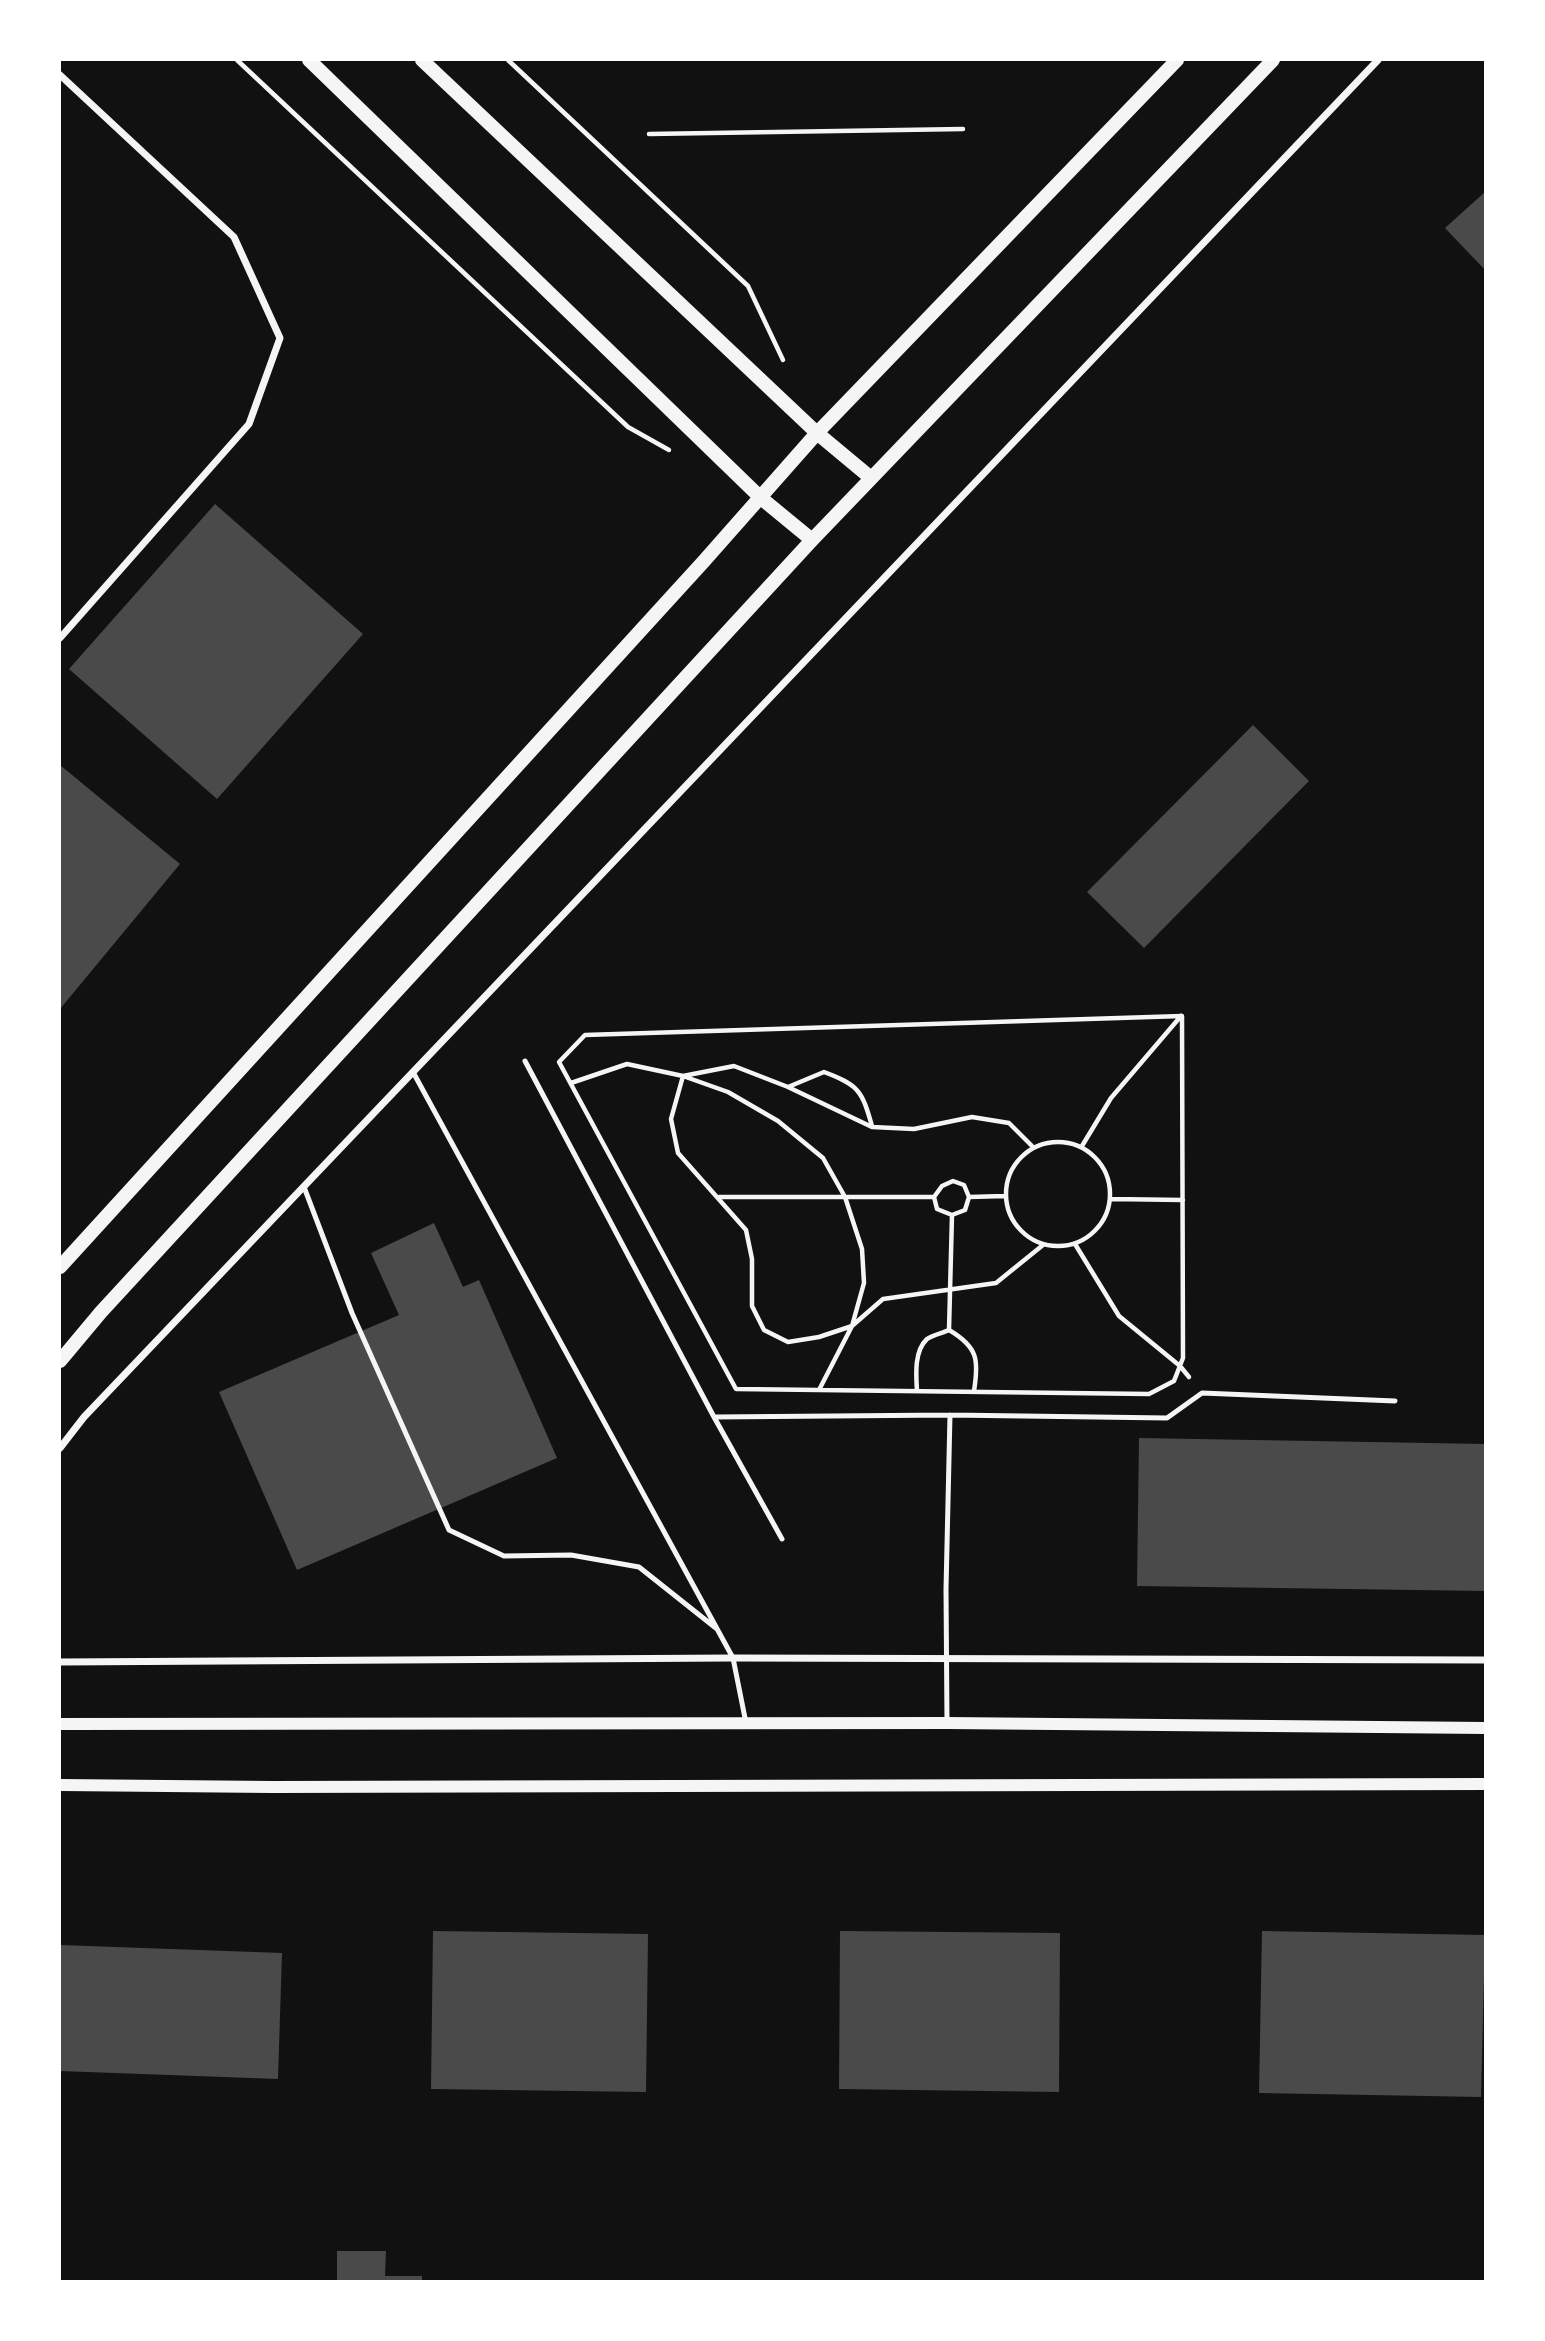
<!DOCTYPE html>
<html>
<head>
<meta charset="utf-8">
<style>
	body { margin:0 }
	#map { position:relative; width:1545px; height:2341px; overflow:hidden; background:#111; font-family:"Fira Sans Condensed",sans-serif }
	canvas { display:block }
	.frame { position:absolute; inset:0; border:61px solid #fff; pointer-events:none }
</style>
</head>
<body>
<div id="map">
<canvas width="1545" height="2341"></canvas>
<div class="frame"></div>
</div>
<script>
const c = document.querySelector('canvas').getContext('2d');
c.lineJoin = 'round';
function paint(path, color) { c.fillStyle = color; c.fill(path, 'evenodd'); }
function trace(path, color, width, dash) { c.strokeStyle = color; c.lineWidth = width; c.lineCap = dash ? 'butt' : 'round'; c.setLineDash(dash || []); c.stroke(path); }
paint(new Path2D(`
	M 1486,191 L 1486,271 L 1445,228 Z
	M 215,504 L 363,634 L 217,799 L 69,669 Z
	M 1253,725 L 1309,781 L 1144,948 L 1087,892 Z
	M 60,765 L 180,864 L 60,1009 Z
	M 434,1223 L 463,1287 L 479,1280 L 557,1458 L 297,1570 L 219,1392 L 399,1315 L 371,1253 Z
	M 1139,1438 L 1486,1444 L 1486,1591 L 1137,1586 Z
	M 433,1931 L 648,1934 L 646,2092 L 431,2089 Z
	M 840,1931 L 1060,1933 L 1059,2092 L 839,2089 Z
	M 1262,1931 L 1485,1935 L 1481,2097 L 1259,2093 Z
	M 60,1945 L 282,1953 L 278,2079 L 60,2071 Z
	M 337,2251 L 386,2251 L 385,2276 L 422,2276 L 422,2282 L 337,2282 Z`), '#4a4a4a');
trace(new Path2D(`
	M 237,60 L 628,427 L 669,450
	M 508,60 L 748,286 L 783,360
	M 649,134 L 963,129
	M 1182,1016 L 1183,1358 L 1174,1381 L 1149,1394 L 736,1389 L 559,1062 L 585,1035 Z
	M 571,1083 L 627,1064 L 683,1076 L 728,1092 L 778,1121 L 823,1158 L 845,1197 L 862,1249 L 864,1283 L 852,1326 L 819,1390
	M 788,1087 L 824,1072 C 859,1085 862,1091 872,1126
	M1006 1194a52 52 0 1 1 104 0a52 52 0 1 1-104 0Z
	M 1082,1146 L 1111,1098 L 1181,1016
	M 1033,1147 L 1009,1123 L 972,1117 L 914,1129 L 872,1127 L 788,1087 L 734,1066 L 683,1076 L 671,1119 L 678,1153 L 746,1230 L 752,1259 L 752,1306 L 764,1330 L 788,1342 L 819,1337 L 852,1326 L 883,1299 L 996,1283 L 1043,1245
	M 719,1197 L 934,1197 L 937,1209 L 952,1215 L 965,1210 L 969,1197 L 1005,1196
	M 934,1197 L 942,1186 L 953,1181 L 964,1185 L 969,1197
	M 1111,1199 L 1183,1200
	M 952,1215 L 949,1330 C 978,1347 979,1360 974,1391
	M 1075,1244 L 1119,1316 L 1180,1366 L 1189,1377
	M 917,1391 C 916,1375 914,1351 927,1339 C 932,1335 943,1333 949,1330`), '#f5f5f5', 4.5);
trace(new Path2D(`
	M 525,1061 L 714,1417 L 782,1539
	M 413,1072 L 733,1658 L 746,1723
	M 304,1187 L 352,1313 L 449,1530 L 504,1556 L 571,1555 L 639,1567 L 717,1629
	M 714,1417 L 950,1415 L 1167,1418 L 1202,1393 L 1395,1401
	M 947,1723 L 946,1589 L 950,1415`), '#f5f5f5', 5);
trace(new Path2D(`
	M 60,75 L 234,237 L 280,338 L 249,424 L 60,638
	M 60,1448 L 84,1417 L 1378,60
	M 60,1662 L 733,1658 L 1486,1660`), '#f5f5f5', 7);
trace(new Path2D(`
	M 60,1724 L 947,1723 L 1486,1728
	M 60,1785 L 272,1787 L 1486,1784`), '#f5f5f5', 12);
trace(new Path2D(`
	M 309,60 L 761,498 L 812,540
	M 422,60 L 817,433 L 871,478
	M 60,1267 L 704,561 L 817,433 L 1177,60
	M 60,1361 L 101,1312 L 812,540 L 1273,60`), '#f5f5f5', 14);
</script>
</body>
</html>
